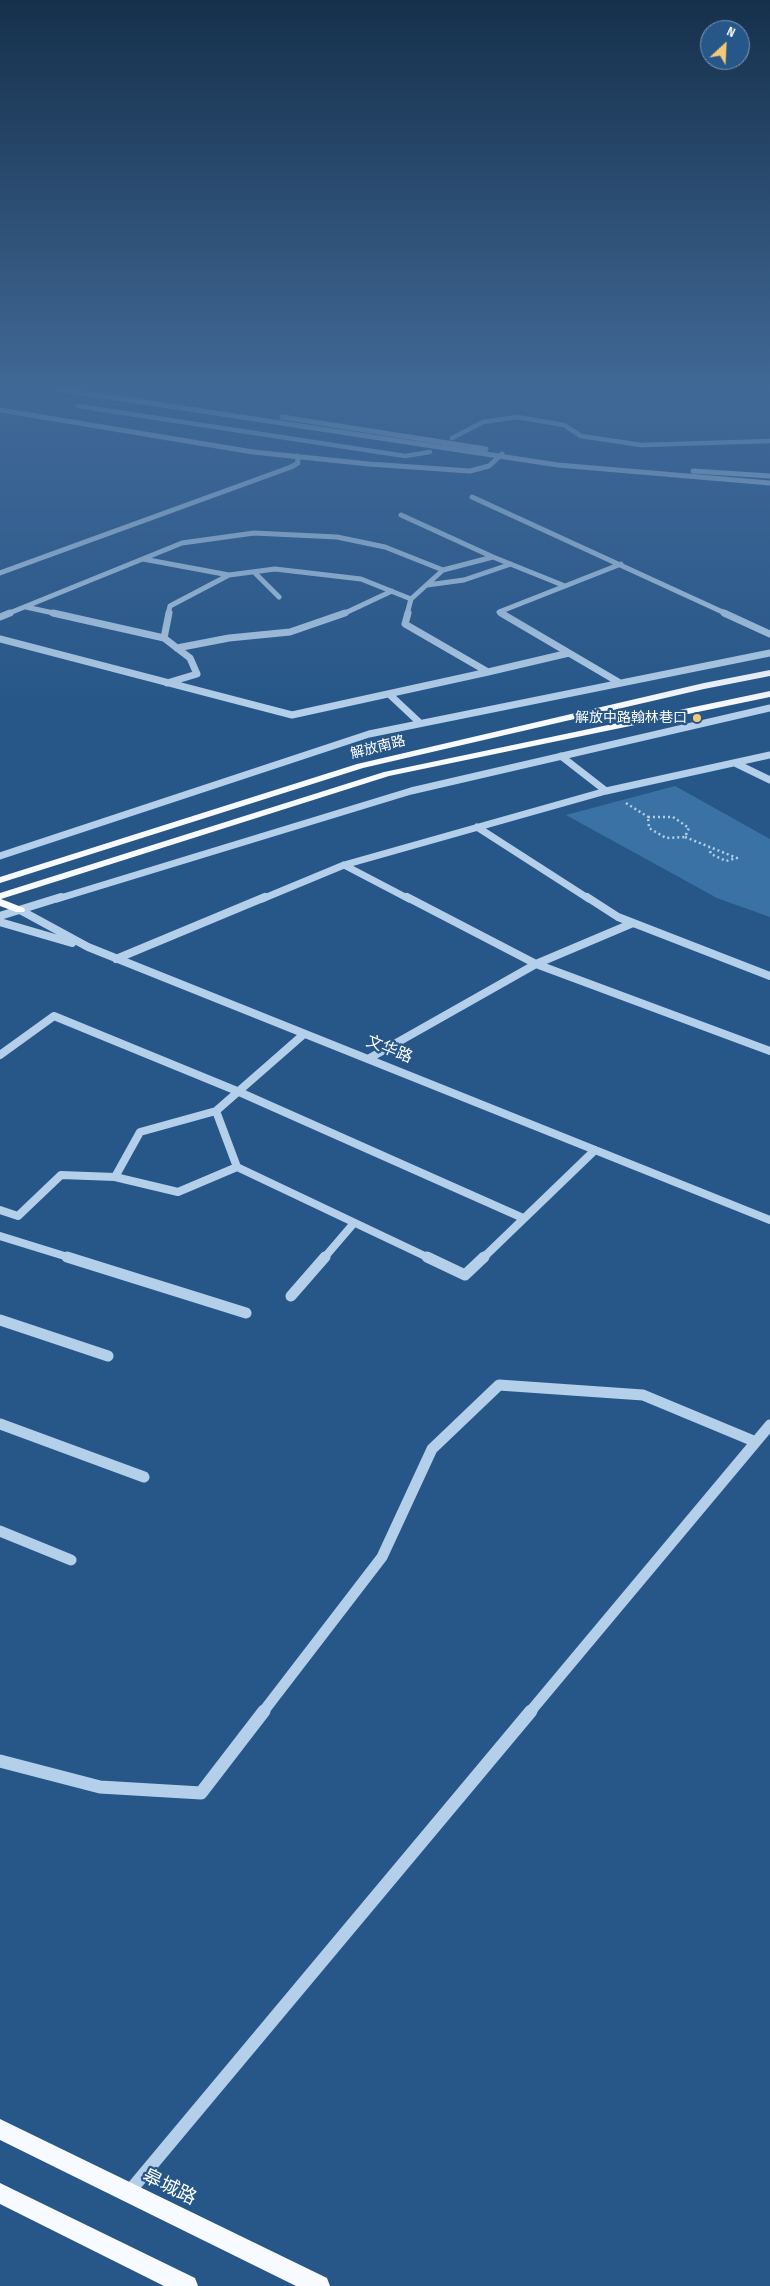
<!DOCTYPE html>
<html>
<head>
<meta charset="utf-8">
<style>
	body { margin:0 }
	#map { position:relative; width:770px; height:2286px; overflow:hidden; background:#275789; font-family:"Sofia Sans Condensed",sans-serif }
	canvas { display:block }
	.north { position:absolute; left:700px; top:20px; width:50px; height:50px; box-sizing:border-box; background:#275789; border:1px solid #7d9ab8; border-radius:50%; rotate:25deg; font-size:14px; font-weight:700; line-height:20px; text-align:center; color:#fff }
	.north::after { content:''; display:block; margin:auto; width:18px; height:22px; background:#f2c879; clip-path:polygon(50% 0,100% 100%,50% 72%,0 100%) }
</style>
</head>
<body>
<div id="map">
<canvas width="770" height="2286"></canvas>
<div class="north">N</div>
</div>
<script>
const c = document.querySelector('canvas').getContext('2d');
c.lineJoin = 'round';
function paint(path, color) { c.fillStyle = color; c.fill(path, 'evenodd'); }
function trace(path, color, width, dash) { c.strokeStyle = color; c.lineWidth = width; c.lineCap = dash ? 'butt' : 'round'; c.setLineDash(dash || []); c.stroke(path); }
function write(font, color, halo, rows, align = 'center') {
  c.font = font + ' "Sofia Sans Condensed","Noto Sans SC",sans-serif'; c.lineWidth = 4.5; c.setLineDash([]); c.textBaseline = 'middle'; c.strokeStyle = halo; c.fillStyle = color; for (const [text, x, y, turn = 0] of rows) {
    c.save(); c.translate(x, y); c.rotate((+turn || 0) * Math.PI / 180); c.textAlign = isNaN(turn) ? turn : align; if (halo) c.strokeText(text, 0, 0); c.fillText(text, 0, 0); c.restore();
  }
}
paint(new Path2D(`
	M 675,786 L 770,839 L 770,917 L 717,898 L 566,815 Z`), '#3b72a6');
trace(new Path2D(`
	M 78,406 L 405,456 L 430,452
	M 452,438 L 483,422 L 517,417 L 564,425 L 581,436 L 641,445 L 770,441`), '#a8caea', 4.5);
trace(new Path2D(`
	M 626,803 L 648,817
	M 648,817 L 673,817 L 689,828 L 685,837 L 666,838 L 649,828 Z
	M 685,837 L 737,858 L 726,861 L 711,854 L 709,848`), '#b4cfe9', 2.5, [2, 3]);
trace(new Path2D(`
	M 57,389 L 558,465 L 770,483
	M 0,410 L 253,452 L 369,464 L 470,471 L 489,466 L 502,454
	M 282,417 L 486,449
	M 693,471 L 770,476
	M 472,497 L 727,614
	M 401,515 L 493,557
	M 143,559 L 229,575
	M 254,572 L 279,597
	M 0,573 L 291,467 L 298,463 L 297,456
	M 427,585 L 464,580 L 511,564
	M 26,607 L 58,614
	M 7,614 L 182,543 L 254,533 L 337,537 L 385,547 L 443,570
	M 168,614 L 170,606 L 229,575 L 275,569 L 361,579 L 411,599
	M 343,614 L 392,591
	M 407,614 L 411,599 L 443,570 L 493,557 L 565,586
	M 503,614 L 499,612 L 621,564`), '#b4cfe9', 5);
trace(new Path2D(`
	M 53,613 L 164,638
	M 408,613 L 405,624 L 488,672 L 569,653
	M 501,613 L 620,683
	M 724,613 L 770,634
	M 0,617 L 10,613
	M 0,639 L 292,715 L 488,672
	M 177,648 L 229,638 L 290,632 L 345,613
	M 167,683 L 197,674 L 190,658 L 164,638 L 169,613
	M 389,694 L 420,723
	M 561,756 L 606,791
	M 735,763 L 770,780
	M 477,827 L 589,899
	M 0,856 L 369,734 L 770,653
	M 344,865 L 409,899
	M 57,899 L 411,791 L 770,708
	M 262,899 L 344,865 L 606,791 L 770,755`), '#b4cfe9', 7);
trace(new Path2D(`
	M 407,897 L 536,964 L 770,1051
	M 587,897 L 618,917 L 770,976
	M 20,910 L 88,947 L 770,1220
	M 0,916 L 61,897
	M 0,922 L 72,943
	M 116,959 L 265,897
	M 0,1055 L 54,1016 L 237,1091 L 523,1218
	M 368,1059 L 536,964 L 633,923
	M 216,1111 L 237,1167 L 429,1258
	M 115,1177 L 178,1192 L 237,1167
	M 0,1210 L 18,1216 L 61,1175 L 115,1177 L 140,1132 L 216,1111 L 304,1034
	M 0,1236 L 71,1258
	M 324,1258 L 354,1223
	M 483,1258 L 595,1150`), '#b4cfe9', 8);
trace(new Path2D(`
	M 67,1257 L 246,1313
	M 427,1257 L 465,1275 L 484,1257
	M 291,1296 L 325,1257
	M 0,1320 L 108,1356
	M 0,1424 L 144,1477
	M 0,1531 L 71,1560
	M 263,1712 L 382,1557 L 432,1449 L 499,1385 L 643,1395 L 756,1442
	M 530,1712 L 770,1425`), '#b4cfe9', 11);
trace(new Path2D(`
	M 0,1761 L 100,1787 L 201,1793 L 264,1711
	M 129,2192 L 531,1711`), '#b4cfe9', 13);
paint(new Path2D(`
	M 770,670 L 770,676 L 704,689 L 363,768 L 0,883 L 0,877 L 357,764 L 704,683 Z
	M 770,691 L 770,697 L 389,776 L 1,899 L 24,908 L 25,910 L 24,912 L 16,912 L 0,906 L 0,893 L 384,772 Z
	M 0,2119 L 327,2278 L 330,2286 L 296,2286 L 0,2140 Z
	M 0,2183 L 195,2278 L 198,2286 L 164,2286 L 0,2204 Z`), '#f7fafe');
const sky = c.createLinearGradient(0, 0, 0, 709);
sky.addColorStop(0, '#15304b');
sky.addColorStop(0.55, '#416997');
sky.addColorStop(1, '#41699700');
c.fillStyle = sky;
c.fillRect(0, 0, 770, 709);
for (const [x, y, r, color] of [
	[697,718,5,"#f2c879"]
]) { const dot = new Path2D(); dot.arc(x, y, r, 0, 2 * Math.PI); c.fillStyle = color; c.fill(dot); trace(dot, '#275789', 2); }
write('14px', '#fff', '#275789', [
	["解放中路翰林巷口",687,718]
], 'right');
write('14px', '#fff', '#275789', [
	["解放南路",378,748,-14]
]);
write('16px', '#fff', '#275789', [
	["文华路",389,1050,22]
]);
write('19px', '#fff', '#275789', [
	["皋城路",169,2188,26]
]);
</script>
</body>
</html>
